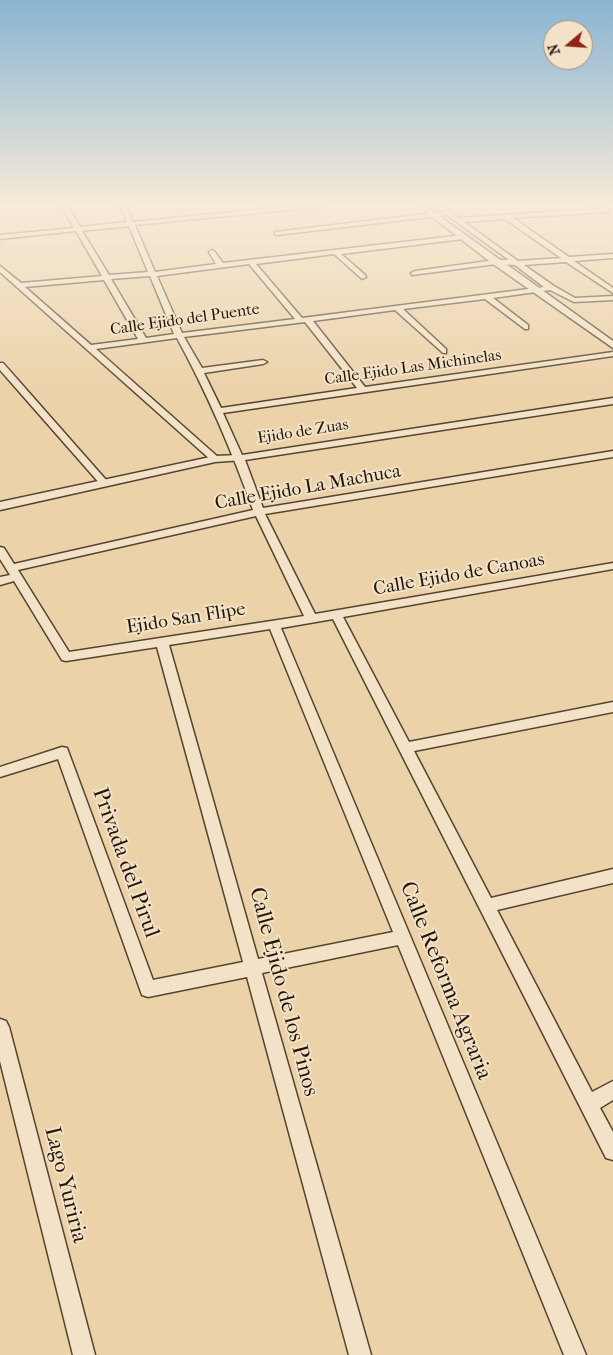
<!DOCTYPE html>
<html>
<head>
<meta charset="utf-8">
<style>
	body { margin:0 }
	#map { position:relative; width:613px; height:1355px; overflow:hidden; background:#ecd2a9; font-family:"IM FELL French Canon",serif }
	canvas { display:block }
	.north { position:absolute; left:543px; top:20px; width:50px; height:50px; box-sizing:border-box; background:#f3e2c7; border:1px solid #9f907a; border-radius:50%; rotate:252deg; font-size:14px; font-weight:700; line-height:20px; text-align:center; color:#221607 }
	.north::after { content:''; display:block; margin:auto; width:18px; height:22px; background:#8f2418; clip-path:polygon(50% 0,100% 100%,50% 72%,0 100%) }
</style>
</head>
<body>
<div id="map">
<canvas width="613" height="1355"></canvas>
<div class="north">N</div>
</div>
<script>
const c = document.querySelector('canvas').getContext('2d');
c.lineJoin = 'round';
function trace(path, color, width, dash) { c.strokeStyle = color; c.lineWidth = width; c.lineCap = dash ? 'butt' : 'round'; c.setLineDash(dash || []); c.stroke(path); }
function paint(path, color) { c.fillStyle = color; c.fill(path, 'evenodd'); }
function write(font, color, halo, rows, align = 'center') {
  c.font = font + ' "IM FELL French Canon",serif'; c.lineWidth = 4; c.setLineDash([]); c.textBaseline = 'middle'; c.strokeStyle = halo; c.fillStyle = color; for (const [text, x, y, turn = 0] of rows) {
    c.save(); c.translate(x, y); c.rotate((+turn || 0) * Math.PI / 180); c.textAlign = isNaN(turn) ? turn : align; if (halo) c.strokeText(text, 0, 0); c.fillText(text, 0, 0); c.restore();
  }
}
const minor = new Path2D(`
	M 61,205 L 67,205 L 80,227 L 127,222 L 120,205 L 126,205 L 133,222 L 303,205 L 321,205 L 318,207 L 135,225 L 155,272 L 216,264 L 209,252 L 212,250 L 214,251 L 223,263 L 463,235 L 466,237 L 463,239 L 341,254 L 365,275 L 366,277 L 362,279 L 334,254 L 256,264 L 302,318 L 544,287 L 515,265 L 496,264 L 412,275 L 411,273 L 415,271 L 496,260 L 509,260 L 447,215 L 277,235 L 275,234 L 275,232 L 443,212 L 434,205 L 440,205 L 459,218 L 607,208 L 610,210 L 607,212 L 513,218 L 569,257 L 613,254 L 613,258 L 574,261 L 613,288 L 613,293 L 566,262 L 524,265 L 554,286 L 575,298 L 613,296 L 613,300 L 574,302 L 550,290 L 493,298 L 528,325 L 528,329 L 525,329 L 485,299 L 403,309 L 446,349 L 446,353 L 443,353 L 395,310 L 313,321 L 365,387 L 613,352 L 613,356 L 223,413 L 242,455 L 613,398 L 613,404 L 245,460 L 263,508 L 613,451 L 613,457 L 265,514 L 315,614 L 613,563 L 613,569 L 343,617 L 409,742 L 613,702 L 613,712 L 414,751 L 491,898 L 613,869 L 613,883 L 497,910 L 592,1092 L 613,1081 L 613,1100 L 600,1108 L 613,1132 L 613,1160 L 606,1158 L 333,619 L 281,628 L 586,1355 L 564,1355 L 398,945 L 262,973 L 371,1355 L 349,1355 L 247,977 L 148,997 L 142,995 L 58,759 L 0,777 L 0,767 L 62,747 L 67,748 L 153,980 L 243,962 L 157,647 L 66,661 L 62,660 L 14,581 L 0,585 L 0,577 L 10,575 L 0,559 L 0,547 L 4,548 L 14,564 L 253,510 C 232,451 207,393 177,338 L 96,349 L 218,457 L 218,461 L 212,461 L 0,272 L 0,266 L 21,283 L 102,276 L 76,231 L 0,239 L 0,235 L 74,228 ZM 505,219 L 561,258 L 518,261 L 464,222 ZM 129,226 L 148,272 L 109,275 L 82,231 ZM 249,264 L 295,319 L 182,333 L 157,276 ZM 150,276 L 174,334 L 146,338 L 111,279 ZM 104,280 L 138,339 L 91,345 L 25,287 ZM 305,322 L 357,388 L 221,408 L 204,373 L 263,364 L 267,362 L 263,360 L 202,368 L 184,337 ZM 256,516 L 304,616 L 69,652 L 18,570 ZM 270,629 L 393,932 L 258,959 L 169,645 Z
	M 0,363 L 3,363 L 107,481 L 107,485 L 101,485 L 0,370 Z
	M 0,1019 L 6,1021 L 9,1027 L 95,1355 L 73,1355 L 0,1061 Z`);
const tertiary = new Path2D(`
	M 417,205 L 424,205 L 613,341 L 613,348 L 493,264 Z
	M 239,455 L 243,456 L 245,458 L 243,460 L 215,462 L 0,510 L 0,502 L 215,456 Z`);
trace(minor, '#544530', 3);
trace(tertiary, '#544530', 3);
paint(minor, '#f3e2c7');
paint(tertiary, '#f3e2c7');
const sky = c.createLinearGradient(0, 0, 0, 394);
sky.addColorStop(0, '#8ab4d3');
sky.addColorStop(0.52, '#f6ebd8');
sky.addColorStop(1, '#f6ebd800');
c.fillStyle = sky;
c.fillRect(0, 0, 613, 394);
write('16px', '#221607', '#f3e2c7', [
	["Calle Ejido del Puente",185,320,-8],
	["Calle Ejido Las Michinelas",413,368,-8],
	["Ejido de Zuas",303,432,-9]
]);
write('19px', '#221607', '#f3e2c7', [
	["Calle Ejido La Machuca",308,488,-10],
	["Calle Ejido de Canoas",459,575,-10],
	["Ejido San Flipe",186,619,-9]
]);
write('22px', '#221607', '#f3e2c7', [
	["Privada del Pirul",125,863,70],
	["Calle Reforma Agraria",445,981,68],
	["Calle Ejido de los Pinos",283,992,75],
	["Lago Yuriria",65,1185,76]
]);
</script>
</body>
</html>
